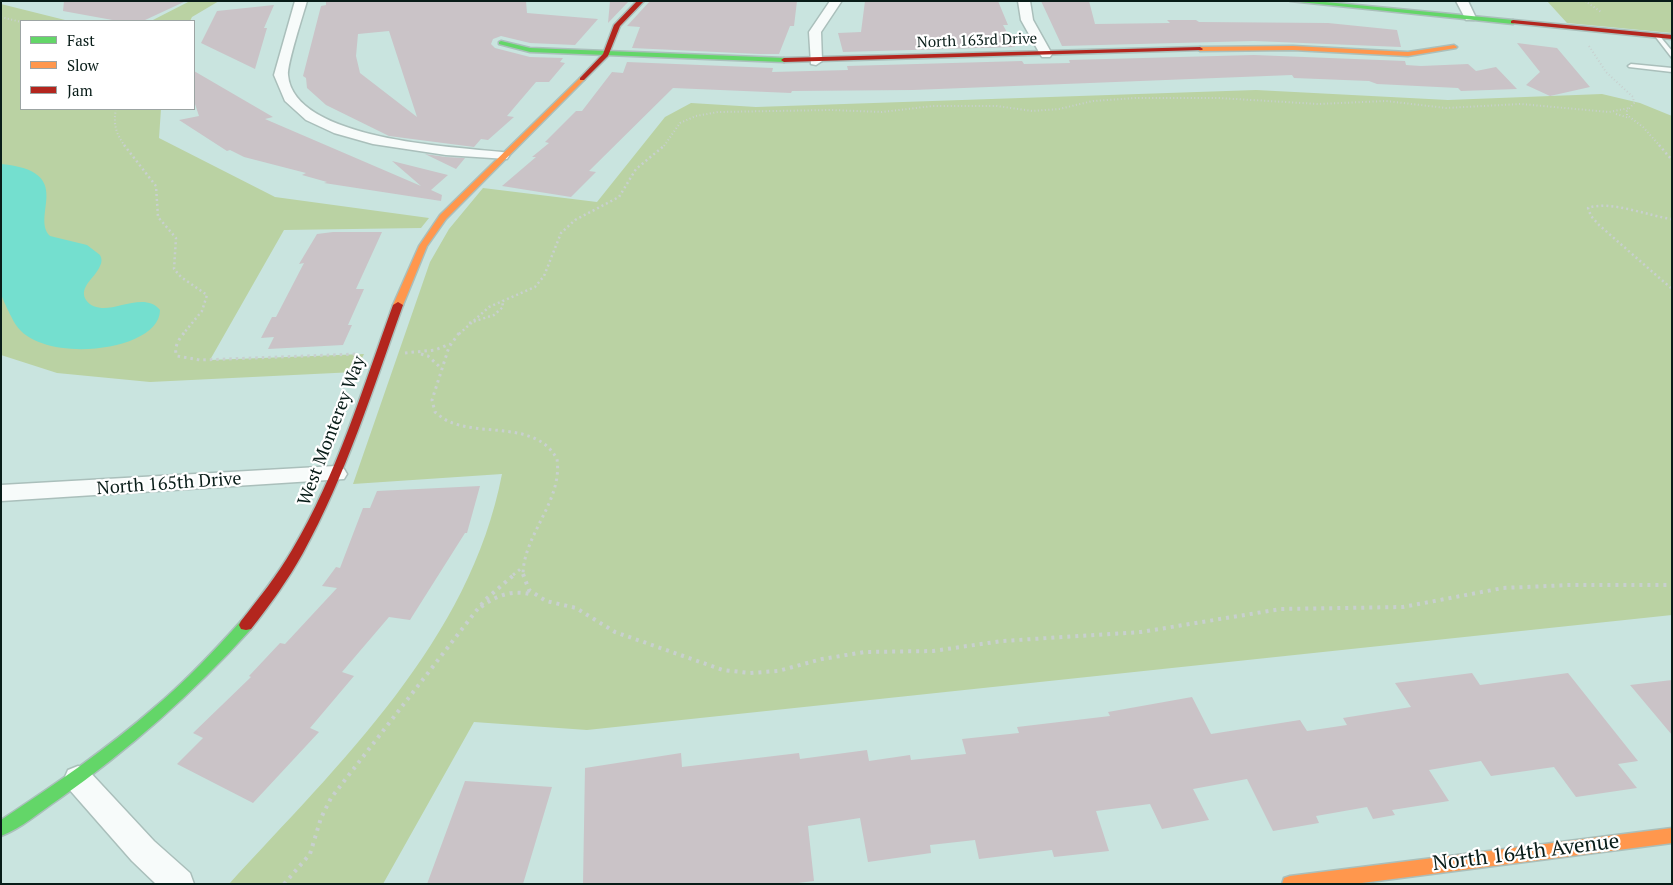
<!DOCTYPE html>
<html>
<head>
<meta charset="utf-8">
<style>
	body { margin:0 }
	#map { position:relative; width:1673px; height:885px; overflow:hidden; background:#c9e4df; font-family:"PT Serif",serif }
	canvas { display:block }
	.frame { position:absolute; inset:0; border:2px solid #081c18; pointer-events:none }
	.legend { position:absolute; left:20px; top:20px; width:175px; height:90px; box-sizing:border-box; background:#fff; border:1px solid #9ca4a3; margin:0; padding:6px 9px; list-style:none; font-size:15px; color:#081c18 }
	.legend li { display:flex; align-items:center; gap:10px; height:25px }
	.legend b { width:25px; border:1px solid #9ca4a3 }
</style>
</head>
<body>
<div id="map">
<canvas width="1673" height="885"></canvas>
<div class="frame"></div>
<ul class="legend">
<li><b style="height:6px;background:#63d668"></b>Fast</li>
<li><b style="height:6px;background:#ff974d"></b>Slow</li>
<li><b style="height:6px;background:#b3261e"></b>Jam</li>
</ul>
</div>
<script>
const c = document.querySelector('canvas').getContext('2d');
c.lineJoin = 'round';
function paint(path, color) { c.fillStyle = color; c.fill(path, 'evenodd'); }
function trace(path, color, width, dash) { c.strokeStyle = color; c.lineWidth = width; c.lineCap = dash ? 'butt' : 'round'; c.setLineDash(dash || []); c.stroke(path); }
function write(font, color, halo, rows, align = 'center') {
  c.font = font + ' "PT Serif",serif'; c.lineWidth = 4.5; c.setLineDash([]); c.textBaseline = 'middle'; c.strokeStyle = halo; c.fillStyle = color; for (const [text, x, y, turn = 0] of rows) {
    c.save(); c.translate(x, y); c.rotate((+turn || 0) * Math.PI / 180); c.textAlign = isNaN(turn) ? turn : align; if (halo) c.strokeText(text, 0, 0); c.fillText(text, 0, 0); c.restore();
  }
}
paint(new Path2D(`
	M 190,1 L 219,1 L 192,17 L 190,21 L 151,21 Z
	M 1547,1 L 1672,1 L 1672,33 L 1567,23 Z
	M 1,4 L 69,21 L 21,21 L 21,109 L 161,109 L 159,138 L 275,197 L 429,218 L 421,228 L 284,230 L 210,360 L 364,354 L 355,372 L 150,382 L 57,373 L 1,355 Z
	M 1256,90 L 1448,100 L 1602,94 L 1640,103 L 1672,116 L 1672,615 L 587,730 L 474,722 L 383,884 L 229,884 C 339,764 470,641 502,474 L 353,484 L 430,262 L 449,229 L 483,188 L 597,202 L 665,117 L 691,103 L 756,107 Z`), '#bad2a3');
paint(new Path2D(`
	M 1,164 C 77,171 30,216 50,236 L 87,245 L 100,255 C 102,259 102,262 100,266 C 96,277 78,287 86,300 C 90,306 97,308 104,308 C 120,308 147,293 160,310 C 160,352 42,365 16,325 C 12,319 3,300 1,294 C 0,282 1,267 1,256 C 1,225 1,194 1,164 Z`), '#74dfcf');
paint(new Path2D(`
	M 64,1 L 186,1 L 143,21 L 118,21 L 63,11 Z
	M 326,1 L 526,1 L 527,13 L 598,19 L 575,45 L 530,43 L 501,36 L 493,39 L 491,44 L 495,48 L 530,57 L 563,58 L 560,62 L 565,63 L 549,82 L 536,82 L 507,116 L 514,117 L 488,140 L 481,139 L 474,147 L 389,136 L 326,105 L 307,88 L 306,78 L 303,76 L 321,6 L 326,5 ZM 389,31 L 417,117 L 360,73 L 356,56 L 358,34 Z
	M 610,1 L 629,1 L 608,23 Z
	M 650,1 L 797,1 L 794,26 L 790,26 L 779,54 L 759,54 L 632,48 L 640,27 L 627,26 Z
	M 865,1 L 998,1 L 1008,25 L 1003,25 L 1015,47 L 843,52 L 838,33 L 861,32 Z
	M 1041,1 L 1089,1 L 1095,24 L 1170,23 L 1167,20 L 1196,20 L 1199,22 L 1328,23 L 1397,30 L 1401,47 L 1254,41 L 1062,46 Z
	M 274,5 L 264,28 L 267,28 L 255,69 L 201,43 L 217,11 Z
	M 1517,43 L 1557,48 L 1590,87 L 1550,96 L 1526,85 L 1540,72 Z
	M 1254,55 L 1405,61 L 1406,65 L 1421,66 L 1468,64 L 1476,71 L 1496,67 L 1517,89 L 1461,91 L 1458,88 L 1377,84 L 1369,81 L 1294,78 L 1292,75 L 913,90 L 792,91 L 791,93 L 673,88 L 589,171 L 596,172 L 571,197 L 502,186 L 536,157 L 532,157 L 549,143 L 545,142 L 576,111 L 582,111 L 612,72 L 623,73 L 627,62 L 773,68 L 772,72 L 848,70 L 847,66 L 1022,61 L 1024,64 L 1070,63 L 1069,60 Z
	M 194,71 L 273,117 L 265,119 L 421,186 L 392,161 L 448,175 L 431,190 L 442,195 L 441,201 L 324,183 L 327,182 L 302,175 L 306,173 L 244,157 L 230,150 L 227,151 L 179,120 L 199,116 L 194,101 Z
	M 425,154 L 446,157 L 465,158 L 456,169 Z
	M 333,232 L 382,232 L 356,289 L 364,289 L 348,325 L 352,325 L 343,345 L 268,349 L 274,337 L 261,338 L 272,317 L 276,317 L 304,263 L 299,264 L 317,234 Z
	M 480,486 L 467,533 L 465,533 L 410,620 L 389,617 L 342,672 L 354,676 L 310,728 L 319,732 L 253,803 L 177,764 L 203,738 L 193,733 L 251,677 L 249,676 L 280,643 L 285,644 L 337,588 L 322,586 L 336,567 L 340,568 L 363,508 L 370,508 L 377,491 Z
	M 1472,673 L 1480,685 L 1568,673 L 1638,761 L 1618,764 L 1637,788 L 1576,797 L 1554,767 L 1491,776 L 1481,761 L 1429,770 L 1449,801 L 1392,810 L 1395,815 L 1373,819 L 1367,807 L 1316,816 L 1319,823 L 1273,831 L 1247,779 L 1193,789 L 1209,820 L 1162,829 L 1150,804 L 1096,811 L 1109,851 L 1054,857 L 1052,850 L 979,859 L 975,840 L 930,845 L 931,853 L 868,862 L 860,818 L 808,826 L 814,881 L 790,884 L 583,884 L 585,768 L 681,753 L 682,767 L 799,753 L 800,759 L 867,750 L 869,761 L 910,755 L 911,760 L 966,754 L 962,739 L 1019,733 L 1017,727 L 1110,716 L 1108,712 L 1192,697 L 1211,734 L 1300,720 L 1307,731 L 1347,725 L 1343,718 L 1411,707 L 1395,683 Z
	M 1672,680 L 1672,735 L 1630,685 Z
	M 465,781 L 552,787 L 523,884 L 427,884 Z`), '#cac3c7');
const lane = new Path2D(`
	M 1658,34 L 1672,51 L 1672,58 L 1655,36 Z
	M 1631,64 L 1672,68 L 1672,72 L 1629,67 L 1628,66 Z`);
const street = new Path2D(`
	M 295,1 L 307,1 C 303,15 287,64 288,75 C 293,140 454,147 502,152 L 507,153 L 509,156 L 507,159 L 446,155 L 373,144 L 334,133 L 306,120 L 285,101 L 274,75 Z
	M 830,1 L 841,2 L 821,32 L 822,61 L 816,65 L 811,64 L 809,32 Z
	M 1018,1 L 1030,1 L 1033,20 L 1052,54 L 1050,57 L 1042,57 L 1040,54 L 1021,20 Z
	M 1456,1 L 1468,1 L 1476,18 L 1474,20 L 1466,20 Z
	M 336,466 L 344,469 L 347,474 L 344,479 L 1,501 L 1,485 Z
	M 78,766 L 88,770 L 154,841 L 190,873 L 194,884 L 156,884 L 132,861 L 68,788 L 64,779 L 68,770 Z`);
const fast = new Path2D(`
	M 1290,1 L 1315,1 L 1513,20 L 1516,22 L 1513,24 Z
	M 501,41 L 530,48 L 784,58 L 787,60 L 784,62 L 530,52 L 499,44 L 499,42 Z
	M 246,620 L 251,621 L 253,625 L 251,629 C 193,693 130,749 59,799 C 41,811 22,828 1,836 L 1,820 C 54,785 107,749 155,707 C 186,681 214,651 241,621 Z`);
const slow = new Path2D(`
	M 1454,45 L 1457,47 L 1456,48 L 1408,56 L 1293,50 L 1200,51 L 1197,49 L 1200,47 L 1293,46 L 1408,52 Z
	M 580,78 L 585,79 L 446,219 L 427,246 L 403,305 L 401,307 L 395,307 L 393,305 L 419,246 L 440,215 Z
	M 1672,828 L 1672,843 L 1354,884 L 1282,884 L 1284,878 L 1290,876 Z`);
const jam = new Path2D(`
	M 637,1 L 644,1 L 620,26 L 608,56 L 584,80 L 580,80 L 580,78 L 603,54 L 614,25 Z
	M 1513,20 L 1672,35 L 1672,39 L 1511,23 L 1511,21 Z
	M 1200,47 L 1203,49 L 1202,50 L 784,62 L 781,60 L 784,58 Z
	M 398,302 L 403,305 C 373,389 346,475 303,553 C 288,580 270,605 251,629 L 246,630 L 241,629 L 239,625 L 241,621 C 259,598 277,576 292,550 C 337,475 363,387 393,305 Z`);
trace(lane, '#aabfbb', 3);
trace(street, '#aabfbb', 3);
trace(fast, '#aabfbb', 3);
trace(slow, '#aabfbb', 3);
trace(jam, '#aabfbb', 3);
trace(new Path2D(`
	M 1585,1 L 1601,12
	M 1,17 L 21,22
	M 1589,46 L 1606,72 L 1633,97 L 1634,103 L 1627,111 L 1627,115 L 1643,127 L 1660,146
	M 116,109 C 113,124 116,134 125,146
	M 1616,114 L 1629,118
	M 664,146 L 680,123 L 696,116 L 718,112 L 831,110 L 882,112 L 933,106 L 997,106 L 1032,111 L 1059,109 L 1093,101 L 1135,98 L 1219,98 L 1318,104 L 1386,101 L 1446,108 L 1521,104 L 1609,112 L 1629,108`), '#c8d0cf', 2, [1, 2.5]);
trace(new Path2D(`
	M 124,145 L 156,186 L 158,217 L 176,238 L 174,269 L 181,277 L 207,295 L 202,311 L 183,334
	M 1659,145 L 1672,160
	M 1672,219 C 1648,216 1611,200 1588,208 L 1591,216 L 1599,225 L 1672,289
	M 469,323 L 494,315 L 503,307 L 502,300
	M 459,334 L 489,307 L 535,287 L 544,276 L 561,233 L 575,220 L 619,197 L 636,169 L 665,145`), '#c8d0cf', 2.5, [2, 3]);
trace(new Path2D(`
	M 184,333 C 179,339 173,348 177,356 L 200,360 L 357,354
	M 459,333 L 449,347 L 432,400 L 435,412 C 439,415 443,419 448,421 C 481,437 536,420 557,459 C 563,501 523,535 523,575
	M 405,353 L 435,350 L 450,344
	M 421,354 L 428,356 L 441,368
	M 513,575 L 523,567`), '#c8d0cf', 3, [2.5, 4]);
trace(new Path2D(`
	M 523,574 L 529,590 L 546,601 L 576,608 L 615,632 L 723,670 L 750,673 L 778,671 L 822,659 L 865,652 L 933,651 L 1002,641 L 1141,632 L 1281,609 L 1403,607 L 1503,588 L 1570,585 L 1672,585
	M 481,607 C 497,595 513,589 533,595
	M 284,884 L 310,854 L 321,818 L 331,798 L 476,611 L 486,599 L 515,574`), '#c8d0cf', 4, [3, 5]);
paint(lane, '#f7fbfa');
paint(street, '#f7fbfa');
paint(fast, '#63d668');
paint(slow, '#ff974d');
paint(jam, '#b3261e');
write('15px', '#081c18', '#fff', [
	["North 163rd Drive",977,41,-2]
]);
write('18px', '#081c18', '#fff', [
	["West Monterey Way",332,431,-69],
	["North 165th Drive",169,484,-4]
]);
write('21px', '#081c18', '#fff', [
	["North 164th Avenue",1526,853,-7]
]);
</script>
</body>
</html>
